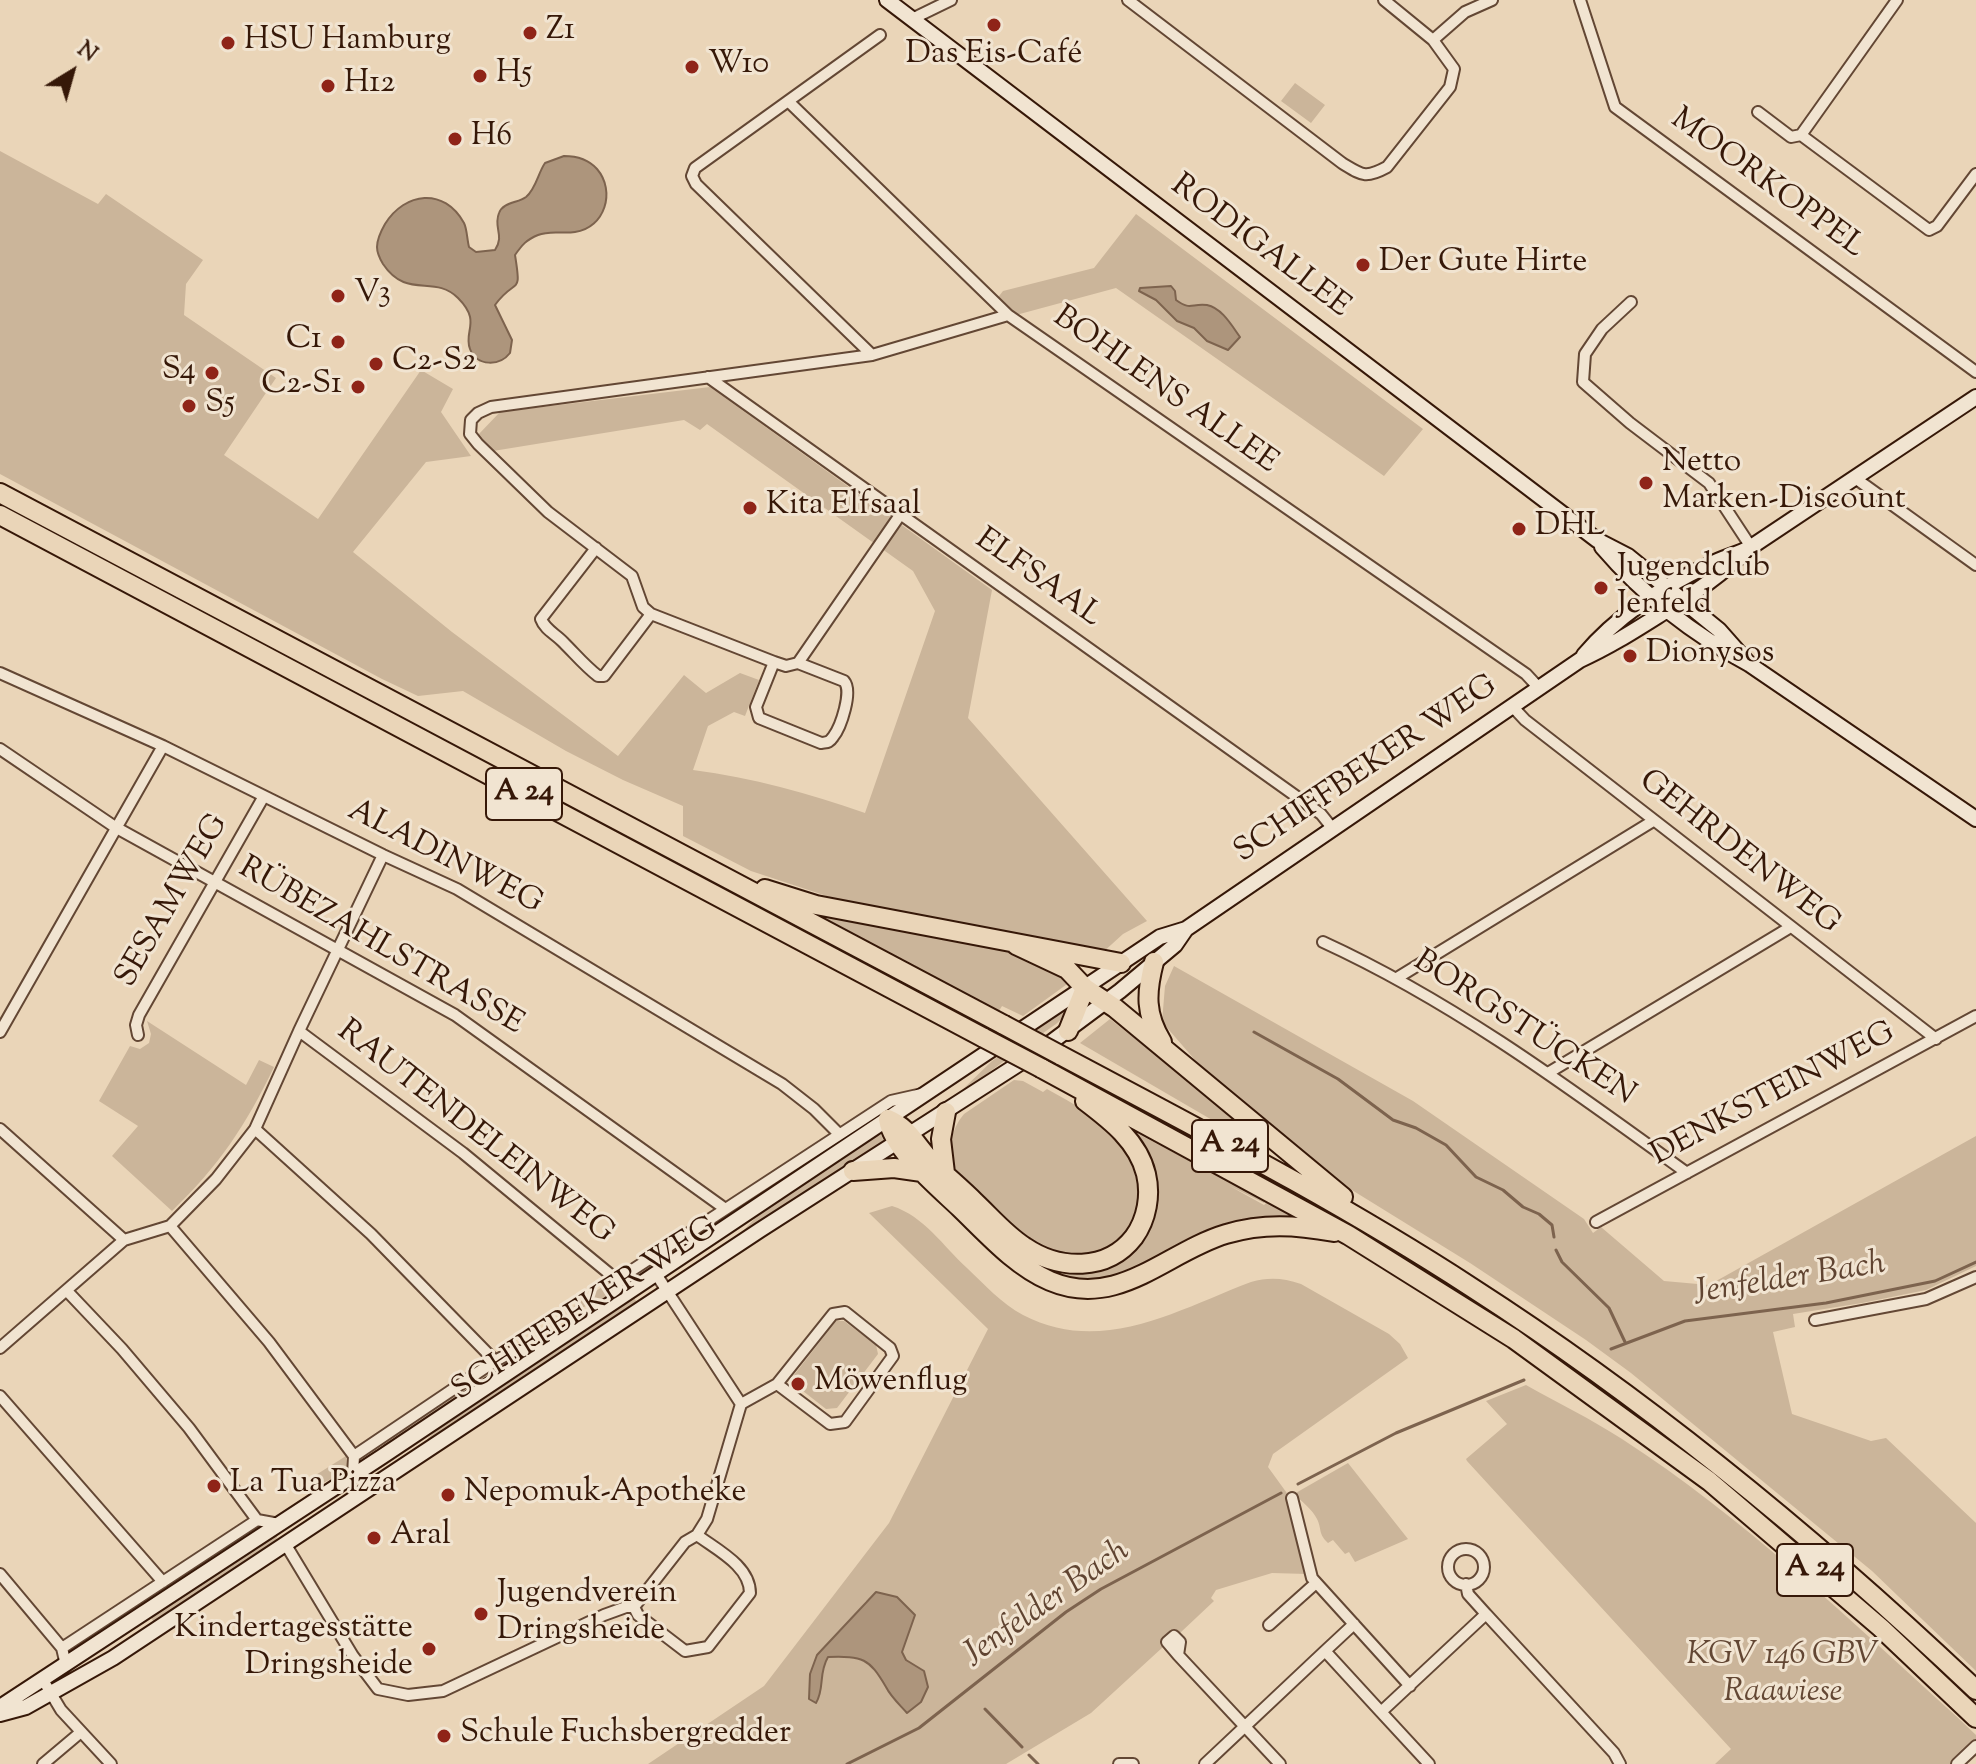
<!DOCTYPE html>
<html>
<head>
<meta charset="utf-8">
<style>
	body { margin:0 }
	#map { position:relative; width:1976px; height:1764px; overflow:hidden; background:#ead5b8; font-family:"Sorts Mill Goudy",serif }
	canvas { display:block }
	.north { position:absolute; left:32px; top:32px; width:80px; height:80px; -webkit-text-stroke:6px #f1e4d1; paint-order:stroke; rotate:37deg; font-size:22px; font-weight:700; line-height:32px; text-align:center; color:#361808 }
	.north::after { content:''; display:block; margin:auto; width:28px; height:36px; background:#361808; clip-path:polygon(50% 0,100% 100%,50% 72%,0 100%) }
</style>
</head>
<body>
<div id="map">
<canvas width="1976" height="1764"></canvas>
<div class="north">N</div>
</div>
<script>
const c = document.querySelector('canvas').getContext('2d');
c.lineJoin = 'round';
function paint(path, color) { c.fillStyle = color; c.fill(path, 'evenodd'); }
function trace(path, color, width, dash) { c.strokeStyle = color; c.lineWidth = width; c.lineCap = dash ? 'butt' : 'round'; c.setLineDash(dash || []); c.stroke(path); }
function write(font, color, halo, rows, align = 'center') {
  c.font = font + ' "Sorts Mill Goudy",serif'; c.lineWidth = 6; c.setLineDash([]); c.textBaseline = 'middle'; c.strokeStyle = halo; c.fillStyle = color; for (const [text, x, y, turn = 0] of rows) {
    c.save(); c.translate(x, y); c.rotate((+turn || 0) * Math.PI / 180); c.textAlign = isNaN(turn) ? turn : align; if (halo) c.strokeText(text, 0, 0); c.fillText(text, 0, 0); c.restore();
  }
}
paint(new Path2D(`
	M 1295,83 L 1325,105 L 1311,123 L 1281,101 Z
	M 0,151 L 98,204 L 106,194 L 203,260 L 186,284 L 184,315 L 276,378 L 224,455 L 318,519 L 421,370 L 453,389 L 441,412 L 471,456 L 426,462 L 353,552 L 452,632 L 618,756 L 684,675 L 706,693 L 740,673 L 759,680 L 745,716 L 734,712 L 708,726 L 693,770 C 753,778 808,793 865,813 L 935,611 L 913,571 L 707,424 L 700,430 L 684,420 L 493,451 L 478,435 L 500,412 L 710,387 L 992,590 L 968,718 L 1147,921 L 1123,934 L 1101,954 L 857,906 L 751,871 L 683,836 L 683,806 L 623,780 L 566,751 L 463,691 L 418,696 L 382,679 L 0,474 Z
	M 1136,214 L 1423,429 L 1384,476 L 1116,288 L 1016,315 L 996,300 L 1003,291 L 1094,268 Z
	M 808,909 L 1000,946 L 1037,958 L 1070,982 L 1023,1016 L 1002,1006 L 999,1011 Z
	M 1174,966 L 1413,1101 L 1584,1219 L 1593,1233 L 1601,1227 L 1664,1281 L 1709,1285 L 1976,1136 L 1976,1266 L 1926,1290 L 1862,1303 L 1793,1314 L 1795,1327 L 1773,1332 L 1792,1414 L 1871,1441 L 1886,1438 L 1976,1523 L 1976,1671 L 1872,1571 L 1631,1373 L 1586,1340 L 1470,1263 L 1326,1174 L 1209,1076 L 1162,1022 L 1165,986 Z
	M 1069,1007 L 1066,1015 L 1056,1024 C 1008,1057 963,1093 914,1126 L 911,1124 L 961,1091 L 992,1061 Z
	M 1110,1019 L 1269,1144 L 1267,1152 L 1080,1043 Z
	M 147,1021 L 246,1085 L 259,1060 L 274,1067 C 246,1125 219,1166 172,1211 L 112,1156 L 138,1126 L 99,1101 L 130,1046 L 140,1049 L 149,1043 L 151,1034 Z
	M 1014,1080 L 1023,1081 L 1043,1092 L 1047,1089 C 1080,1107 1117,1128 1135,1163 C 1142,1177 1141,1191 1138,1205 C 1137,1211 1136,1218 1134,1223 C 1120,1254 1078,1262 1048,1251 C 1013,1238 978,1194 950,1168 C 950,1146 950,1131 964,1114 Z
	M 897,1102 L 899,1104 L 634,1279 L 633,1277 Z
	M 1129,1129 L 1265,1201 L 1264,1203 L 1228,1185 L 1264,1205 L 1267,1202 L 1297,1218 L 1133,1272 L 1082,1283 L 1038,1269 L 1003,1236 L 1080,1269 L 1148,1220 Z
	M 881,1135 L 884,1141 L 740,1234 L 764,1209 L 873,1136 Z
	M 892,1206 C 924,1216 943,1246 967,1268 C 984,1284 1002,1304 1023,1315 C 1102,1356 1177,1310 1251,1282 C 1269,1277 1283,1278 1301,1284 L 1389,1334 L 1400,1344 L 1408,1358 L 1273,1454 L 1268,1467 L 1289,1496 L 1307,1574 L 1272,1573 L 1216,1590 L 1211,1598 L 1214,1601 L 1180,1633 L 1176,1629 L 1160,1644 L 1163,1647 L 1091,1713 L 1006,1764 L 648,1764 L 764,1686 L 889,1523 L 988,1329 L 869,1213 ZM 866,1601 L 914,1615 L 902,1652 L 906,1660 L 924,1671 L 887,1689 C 874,1659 860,1657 828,1656 L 821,1668 L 816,1703 L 809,1698 L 810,1674 L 839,1632 Z
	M 611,1281 L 611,1295 L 575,1311 L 573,1309 L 575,1305 Z
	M 633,1297 L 637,1302 L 426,1443 L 428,1438 L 456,1413 Z
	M 836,1321 L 844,1321 L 876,1345 L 878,1354 L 837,1408 L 826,1409 L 794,1384 L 794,1375 Z
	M 517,1353 L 520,1357 L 384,1446 L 382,1442 Z
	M 1526,1385 C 1558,1403 1591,1419 1622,1439 C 1743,1517 1850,1620 1956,1716 L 1976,1735 L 1976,1740 L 1950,1764 L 1715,1764 L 1731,1749 L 1467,1461 L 1466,1459 L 1507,1424 L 1486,1401 Z
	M 346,1456 L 347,1467 L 343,1473 L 313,1488 L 309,1483 L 311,1478 Z
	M 1348,1463 L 1408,1539 L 1355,1562 L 1349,1552 L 1345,1554 L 1333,1540 L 1328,1543 C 1318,1534 1322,1529 1317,1519 C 1313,1510 1301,1501 1294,1494 Z
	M 279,1531 L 275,1543 L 155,1624 L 150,1616 Z`), '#cbb59a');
const water = new Path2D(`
	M 564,156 C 577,156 589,160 597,169 C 616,191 605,228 575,232 C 562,234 550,230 538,235 C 526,240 522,245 515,255 C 522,298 516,276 495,305 L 512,340 L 510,353 C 500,366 477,367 470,349 C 463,331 482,322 458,298 C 434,274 407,300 383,264 C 380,259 377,253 377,247 C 377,239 381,231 385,224 C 405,192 444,187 464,223 C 467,229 467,239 469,247 L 476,252 L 495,250 C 505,235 493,228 499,213 C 503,202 518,203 526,197 C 536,189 538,173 545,163 Z
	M 1171,286 L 1175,291 L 1176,300 C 1191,311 1191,303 1207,305 C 1222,308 1232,326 1240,337 L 1228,350 L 1207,341 L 1194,328 L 1177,321 L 1156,300 L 1139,291 L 1140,288 Z
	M 876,1592 L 897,1597 L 915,1615 L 902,1652 L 906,1660 L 924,1671 L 928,1687 L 921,1702 L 907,1713 C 900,1705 891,1697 886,1687 C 869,1658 863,1656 828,1657 C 818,1674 825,1688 816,1703 L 809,1699 L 810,1674 L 817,1655 Z`);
paint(water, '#ad957c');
trace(water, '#7d634e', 2);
trace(new Path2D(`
	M 1254,1032 L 1338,1079 L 1393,1120 L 1416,1128 L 1446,1145 L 1476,1177 L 1503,1190 L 1523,1207 L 1539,1214 L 1552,1225 L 1554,1237
	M 1556,1250 L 1562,1262 L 1609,1308 L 1625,1342
	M 1611,1349 L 1685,1321 L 1826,1303 L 1935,1281 L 1976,1262
	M 1298,1484 L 1396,1433 L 1524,1380
	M 985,1709 L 1022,1747
	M 1029,1755 L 1038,1764
	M 847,1764 L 919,1728 L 1066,1612 L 1101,1589 L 1281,1493`), '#7d634e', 3);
const street = new Path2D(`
	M 1128,0 L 1342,163 C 1362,175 1365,179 1387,167 L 1450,87 L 1454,69 L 1433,40 L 1384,0
	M 1580,0 L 1615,107 L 1976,372
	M 912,19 L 951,0
	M 1433,40 L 1465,12 L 1492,0
	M 789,102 L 1008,315 L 1526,674 L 1539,688
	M 1758,112 L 1791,137 L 1801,135 L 1929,230 L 1937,226 L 1976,174
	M 1801,135 L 1897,0
	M 1631,302 L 1602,329 L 1585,354 L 1583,382 L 1630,423 L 1709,483 L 1751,547
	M 872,355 L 696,184 L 692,176 L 695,168 L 880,35
	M 708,377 L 1321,814 L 1333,829
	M 1855,478 L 1976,565
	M 596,548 L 541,619 C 545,630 556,634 564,643 C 576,655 585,666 598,676 L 604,676 L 651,614
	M 774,662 L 756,707 L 759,718 L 821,743 C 827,742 829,743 833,737 C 841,727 853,691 844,681 L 798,663 L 786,666 L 774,662 L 651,614 L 643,607 L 632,576 L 548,512 L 478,444 L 470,434 L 471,420 L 478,413 L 491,407 L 872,355 L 1008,315
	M 798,663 L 900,515
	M 0,673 L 163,746 L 383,855 L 457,889 L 782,1084 L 814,1109 L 839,1134
	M 1512,706 L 1525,720 L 1936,1039
	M 0,749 L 115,827 L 455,1015 L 724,1208
	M 1323,942 C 1454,1002 1571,1089 1687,1173
	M 1397,978 L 1653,821
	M 299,1031 L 463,1153 L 617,1280
	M 0,1032 L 163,746
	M 138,1035 L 136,1025 L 139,1015 L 264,796
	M 1548,1073 L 1789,928
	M 0,1129 L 124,1240
	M 255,1129 L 371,1234 L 495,1361
	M 1596,1222 L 1976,1016
	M 170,1226 L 269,1342 L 354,1456
	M 67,1291 L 122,1349 L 189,1428 L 257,1520
	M 618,1299 L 617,1280 L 891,1101 L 922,1094
	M 1815,1320 L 1926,1299 L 1976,1277
	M 0,1348 L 124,1240 L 170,1226 L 216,1179 L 255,1129 L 299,1031 L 383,855
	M 0,1396 L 163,1582
	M 741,1404 L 777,1384 L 833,1314 L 845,1312 L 890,1348 L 893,1356 L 845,1422 L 830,1424 L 777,1384
	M 353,1475 L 354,1456 L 495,1361 L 514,1351 L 539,1351
	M 1292,1498 L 1312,1578 L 1410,1686
	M 286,1545 L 353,1656 L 378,1689 L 408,1695 L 443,1691 L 604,1615 L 626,1607 L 634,1607 L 685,1542 L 697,1535 L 707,1519 L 741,1404 L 656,1274
	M1448 1567a18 18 0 1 1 36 0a18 18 0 1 1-36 0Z
	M 0,1574 L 62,1648
	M 1466,1584 L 1468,1594 L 1486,1614
	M 634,1607 L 638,1615 L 685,1651 L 708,1647 L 750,1593 C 750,1566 717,1550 697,1535
	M 1269,1625 L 1316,1583
	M 1325,1651 L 1354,1624
	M 1178,1655 L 1180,1642 L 1174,1636 L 1167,1642 L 1178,1655 L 1280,1764
	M 66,1665 L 62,1648 L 257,1520 L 279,1524
	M 43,1680 L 61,1710 L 111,1764
	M 1381,1712 L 1429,1764
	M 43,1764 L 81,1732
	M 1119,1764 L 1133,1764
	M 1205,1764 L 1325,1651 L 1381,1712 L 1486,1614 L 1614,1753 L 1620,1764
	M 1957,1764 L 1976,1746`);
const secondary = new Path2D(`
	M 887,0 L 1597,540 L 1628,556 L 1719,630 L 1749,664
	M 1602,547 C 1644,596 1692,634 1749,664 L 1976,819
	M 1584,655 C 1618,615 1663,586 1711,564 C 1724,557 1739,554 1751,547 L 1976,397
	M 0,1707 L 383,1456 L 1160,937 L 1186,929 L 1580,660 C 1609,647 1634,631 1661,614 C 1692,594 1720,577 1746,550
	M 0,1714 L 26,1707 L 113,1658 L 760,1230 L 1042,1049 L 1120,991 L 1175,945 L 1186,929`);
const highway = new Path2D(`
	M 0,493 L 1004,1025
	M 0,515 L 984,1038
	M 765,889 L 816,905 L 1121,963
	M 1016,945 L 1067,969 L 1085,988 L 1115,1008 L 1343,1197
	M 1154,962 C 1146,993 1145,1014 1162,1042
	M 1068,1031 L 1085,988
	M 1060,1055 C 1199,1129 1339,1201 1471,1287 C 1653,1404 1819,1541 1976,1690
	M 1041,1068 L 1348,1235 L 1514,1339 L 1709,1481 L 1881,1628 L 1976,1718
	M 888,1119 C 893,1150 938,1187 960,1208 C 987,1234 1015,1266 1050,1281 C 1118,1310 1166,1252 1226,1234 C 1263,1223 1296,1225 1334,1232
	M 888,1119 C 908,1127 917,1146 931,1161 C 945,1175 961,1188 975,1202 C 991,1217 1006,1235 1025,1247 C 1059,1270 1107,1272 1134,1237 C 1147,1219 1151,1195 1146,1174 C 1138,1141 1110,1120 1085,1101
	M 853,1171 L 894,1168 L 922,1172
	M 945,1173 L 941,1139 L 946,1112`);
trace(street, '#634734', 14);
trace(secondary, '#361808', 18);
trace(highway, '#361808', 22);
trace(street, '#f1e4d1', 10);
trace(secondary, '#f1e4d1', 14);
trace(highway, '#ead5b8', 18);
const highwayBridge = new Path2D(`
	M 1004,1025 L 1060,1055
	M 984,1038 L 1041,1068`);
trace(highwayBridge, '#361808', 22, []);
trace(highwayBridge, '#ead5b8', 18);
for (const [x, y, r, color] of [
	[994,25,8,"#8f2418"],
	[530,33,8,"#8f2418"],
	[228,43,8,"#8f2418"],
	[692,67,8,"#8f2418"],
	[480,76,8,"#8f2418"],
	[328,86,8,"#8f2418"],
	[455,139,8,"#8f2418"],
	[1363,265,8,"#8f2418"],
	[338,296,8,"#8f2418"],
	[338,342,8,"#8f2418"],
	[376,364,8,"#8f2418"],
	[212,373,8,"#8f2418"],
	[358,387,8,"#8f2418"],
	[189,406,8,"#8f2418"],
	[1646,483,8,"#8f2418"],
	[750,508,8,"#8f2418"],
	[1519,529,8,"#8f2418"],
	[1601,588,8,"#8f2418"],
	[1630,656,8,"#8f2418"],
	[798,1384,8,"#8f2418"],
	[214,1486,8,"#8f2418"],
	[448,1495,8,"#8f2418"],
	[374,1538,8,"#8f2418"],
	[481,1614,8,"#8f2418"],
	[429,1649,8,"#8f2418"],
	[444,1736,8,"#8f2418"]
]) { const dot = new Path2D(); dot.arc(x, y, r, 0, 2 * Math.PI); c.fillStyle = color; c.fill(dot); trace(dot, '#f1e4d1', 3); }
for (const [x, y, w] of [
	[524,794,76],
	[1230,1146,76],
	[1815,1570,76]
]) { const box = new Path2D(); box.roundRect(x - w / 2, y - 26, w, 52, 6); c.fillStyle = '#f1e4d1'; c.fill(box); trace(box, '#361808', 2); }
write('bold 30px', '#361808', null, [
	["A 24",524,794],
	["A 24",1230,1146],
	["A 24",1815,1570]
]);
write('32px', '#361808', '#f1e4d1', [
	["Z1",546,33],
	["HSU Hamburg",244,43],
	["Das Eis-Café",994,57,"center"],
	["W10",708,67],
	["H5",496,76],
	["H12",344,86],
	["H6",471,139],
	["Der Gute Hirte",1379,265],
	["V3",354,296],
	["C1",322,342,"right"],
	["C2-S2",392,364],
	["S4",196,373,"right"],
	["C2-S1",342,387,"right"],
	["S5",205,406],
	["Netto",1662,465],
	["Marken-Discount",1662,502],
	["Kita Elfsaal",766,508],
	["DHL",1535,529],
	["Jugendclub",1617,570],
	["Jenfeld",1617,607],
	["Dionysos",1646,656],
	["Möwenflug",814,1384],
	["La Tua Pizza",230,1486],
	["Nepomuk-Apotheke",464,1495],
	["Aral",390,1538],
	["Jugendverein",497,1596],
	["Dringsheide",497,1633],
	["Kindertagesstätte",413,1631,"right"],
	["Dringsheide",413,1668,"right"],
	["Schule Fuchsbergredder",460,1736]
], 'left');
write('32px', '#361808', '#f1e4d1', [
	["MOORKOPPEL",1766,185,36],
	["RODIGALLEE",1259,248,37],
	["BOHLENS ALLEE",1164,392,35],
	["ELFSAAL",1037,580,35],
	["SCHIFFBEKER WEG",1367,771,-34],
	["GEHRDENWEG",1738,854,38],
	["ALADINWEG",444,859,27],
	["SESAMWEG",174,902,-60],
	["RÜBEZAHLSTRASSE",380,948,30],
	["BORGSTÜCKEN",1523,1030,33],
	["DENKSTEINWEG",1774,1096,-28],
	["RAUTENDELEINWEG",474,1134,38],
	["SCHIFFBEKER WEG",586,1311,-33]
]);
write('italic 32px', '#634734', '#f1e4d1', [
	["KGV 146 GBV",1783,1658],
	["Raawiese",1783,1695]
]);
write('italic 34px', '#604431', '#f1e4d1', [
	["Jenfelder Bach",1790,1281,-9],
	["Jenfelder Bach",1048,1605,-35]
]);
</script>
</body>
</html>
